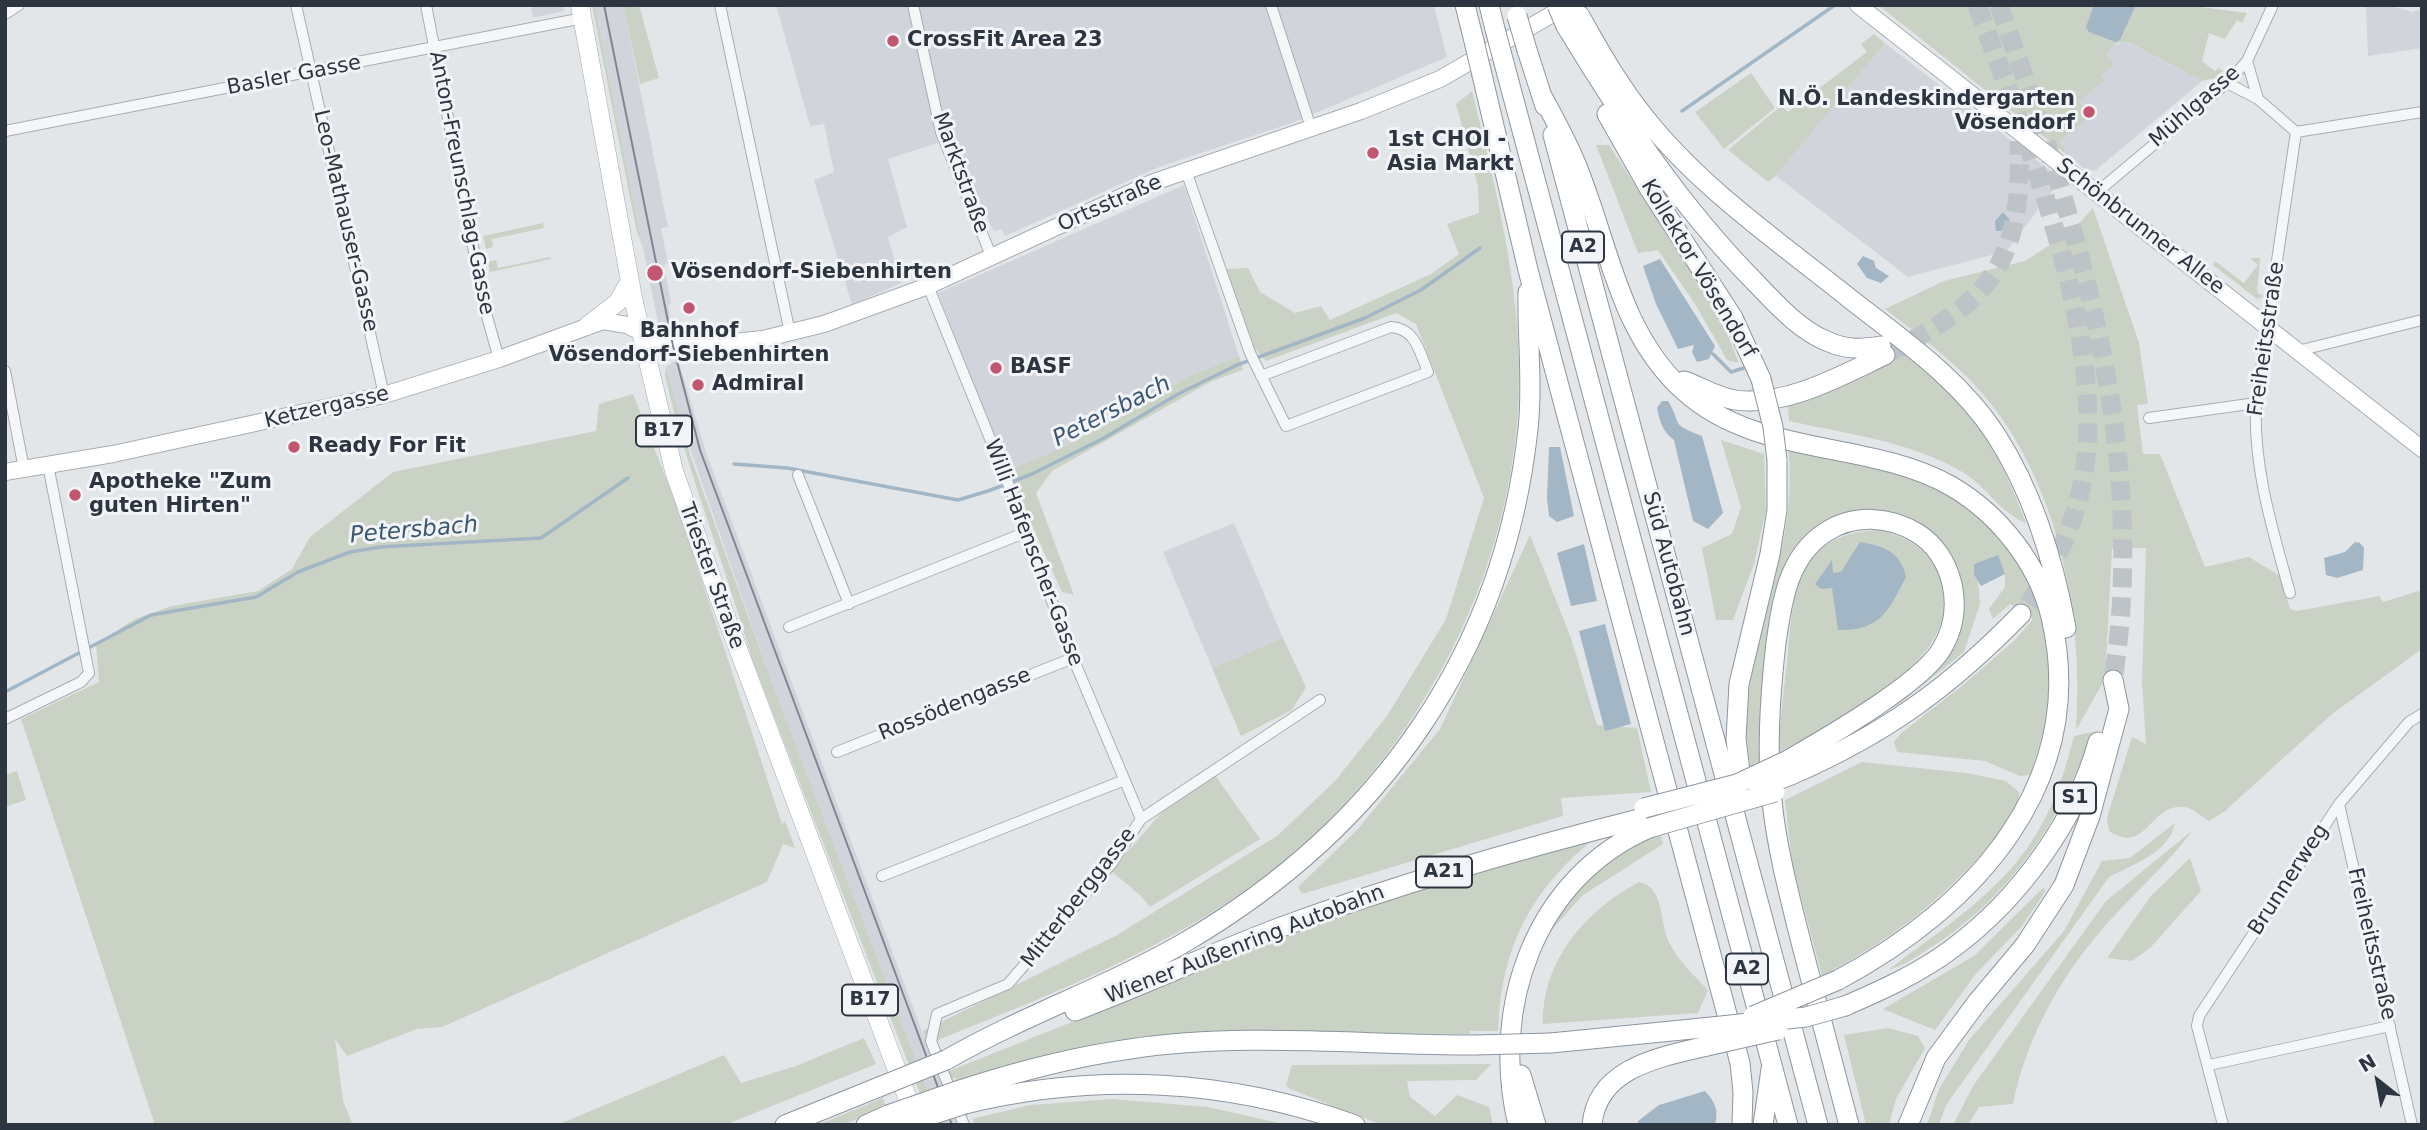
<!DOCTYPE html>
<html>
<head>
<meta charset="utf-8">
<style>
	body { margin:0 }
	#map { position:relative; width:2427px; height:1130px; overflow:hidden; background:#e3e6e9; font-family:"DejaVu Sans",sans-serif }
	canvas { display:block }
	.frame { position:absolute; inset:0; border:7px solid #2c3540; pointer-events:none }
	.north { position:absolute; left:2343px; top:1046px; width:70px; height:70px; -webkit-text-stroke:5px #f2f4f7; paint-order:stroke; rotate:329deg; font-size:19px; font-weight:700; line-height:28px; text-align:center; color:#2c3540 }
	.north::after { content:''; display:block; margin:auto; width:24px; height:32px; background:#2c3540; clip-path:polygon(50% 0,100% 100%,50% 72%,0 100%) }
</style>
</head>
<body>
<div id="map">
<canvas width="2427" height="1130"></canvas>
<div class="frame"></div>
<div class="north">N</div>
</div>
<script>
const c = document.querySelector('canvas').getContext('2d');
c.lineJoin = 'round';
function paint(path, color) { c.fillStyle = color; c.fill(path, 'evenodd'); }
function trace(path, color, width, dash) { c.strokeStyle = color; c.lineWidth = width; c.lineCap = dash ? 'butt' : 'round'; c.setLineDash(dash || []); c.stroke(path); }
function write(font, color, halo, rows, align = 'center') {
  c.font = font + ' "DejaVu Sans",sans-serif'; c.lineWidth = 6; c.setLineDash([]); c.textBaseline = 'middle'; c.strokeStyle = halo; c.fillStyle = color; for (const [text, x, y, turn = 0] of rows) {
    c.save(); c.translate(x, y); c.rotate((+turn || 0) * Math.PI / 180); c.textAlign = isNaN(turn) ? turn : align; if (halo) c.strokeText(text, 0, 0); c.fillText(text, 0, 0); c.restore();
  }
}
paint(new Path2D(`
	M 531,5 L 563,5 L 564,11 L 533,18 Z
	M 595,5 L 623,5 L 668,227 L 661,228 L 668,264 L 664,265 L 671,304 L 668,305 L 672,329 L 658,323 Z
	M 776,5 L 1434,5 L 1447,57 L 1295,122 L 1159,167 L 1005,236 L 1001,229 L 994,232 L 950,139 L 888,159 L 907,227 L 888,237 L 901,283 L 852,305 L 814,180 L 834,172 L 824,124 L 810,126 Z
	M 2366,5 L 2390,5 L 2412,12 L 2422,9 L 2422,48 L 2368,56 Z
	M 2089,32 L 2118,44 L 2127,42 L 2202,81 L 2095,171 L 2086,170 L 1967,76 Z
	M 1885,43 L 2061,179 L 2007,251 L 1908,277 L 1776,176 Z
	M 1184,185 L 1239,356 L 1187,377 L 1064,447 L 1007,471 L 938,293 Z
	M 678,359 L 707,455 L 957,1125 L 941,1125 L 771,680 L 676,409 L 666,367 Z
	M 1234,523 L 1283,638 L 1212,668 L 1163,552 Z`), '#d1d5db');
paint(new Path2D(`
	M 592,5 L 595,5 L 643,248 L 636,228 Z
	M 623,5 L 639,5 L 659,78 L 640,84 Z
	M 1878,5 L 2094,5 L 2091,19 L 2120,40 L 2136,5 L 2186,5 L 2247,13 L 2242,23 L 2237,20 L 2225,39 L 2209,33 L 2202,61 L 2215,71 L 2219,68 L 2223,71 L 2215,78 L 2202,81 L 2128,42 L 2116,43 L 2105,53 L 2114,65 L 2101,75 L 2105,80 L 2078,102 L 2092,115 L 2059,141 L 2069,156 Z
	M 1874,34 L 1885,43 L 1776,176 L 1768,182 L 1728,150 L 1781,106 L 1788,112 L 1867,52 L 1861,44 Z
	M 1751,73 L 1775,108 L 1724,149 L 1695,112 Z
	M 1472,91 C 1495,186 1520,282 1519,381 C 1517,576 1412,770 1254,884 C 1155,955 1040,999 928,1044 L 923,1031 L 1117,935 L 1277,836 L 1335,781 L 1387,716 L 1446,619 L 1484,498 L 1416,324 L 1396,313 L 1266,361 L 1255,349 L 1226,269 L 1248,268 L 1260,292 L 1295,313 L 1321,306 L 1330,320 L 1431,274 L 1459,254 L 1447,224 L 1479,213 L 1478,186 L 1456,104 Z
	M 1596,145 L 1609,145 L 1720,316 L 1739,363 L 1727,360 L 1695,304 L 1658,250 L 1638,253 Z
	M 2093,208 L 2139,343 L 2148,404 L 2137,405 L 2143,454 L 2160,454 L 2205,567 L 2249,557 L 2280,576 L 2290,609 L 2297,611 L 2379,596 L 2383,602 L 2422,590 L 2422,649 L 2332,714 L 2225,811 L 2209,821 C 2202,817 2192,808 2185,807 C 2149,803 2147,856 2109,831 L 2107,818 L 2132,737 L 2146,744 L 2142,682 L 2146,548 L 2112,549 L 2105,679 L 2076,730 C 2084,615 2059,483 1982,393 C 1954,361 1918,335 1885,309 L 1944,281 L 2025,261 L 2073,230 Z
	M 543,223 L 544,228 L 492,239 L 493,247 L 486,249 L 483,236 Z
	M 550,257 L 551,259 L 490,272 L 488,262 L 496,260 L 498,268 Z
	M 2250,258 L 2260,258 L 2257,293 L 2264,296 L 2257,299 L 2213,265 L 2215,261 L 2244,283 L 2258,265 Z
	M 1905,354 C 1917,364 1931,373 1943,384 C 1982,420 2008,474 2026,523 C 2000,513 1987,487 1964,473 C 1911,441 1847,434 1789,421 L 1788,406 L 1893,362 Z
	M 1239,356 L 1243,370 L 1212,381 L 1052,471 L 1036,493 L 1074,595 L 1062,592 L 1007,471 L 1064,447 L 1187,377 Z
	M 666,367 L 691,458 L 771,680 L 941,1125 L 932,1125 L 752,659 C 725,564 687,472 665,375 Z
	M 633,394 L 680,514 L 782,824 L 785,821 L 795,848 L 783,844 L 767,882 L 442,1027 L 417,1029 L 347,1056 L 335,1039 L 343,1101 L 353,1125 L 155,1125 L 21,719 L 99,682 L 96,644 L 135,619 L 172,606 L 258,591 L 292,569 L 310,537 L 393,472 L 596,431 L 599,404 Z
	M 1721,440 L 1764,454 L 1766,510 L 1754,564 L 1733,620 L 1716,620 L 1702,548 L 1732,534 L 1741,507 Z
	M 1788,447 C 1837,458 1893,464 1938,488 C 2045,546 2073,666 2030,775 L 2020,776 L 1985,761 L 1897,752 L 1894,742 L 1900,734 L 1963,685 L 2015,640 L 2033,619 L 2010,604 L 1993,619 L 1989,609 L 2005,587 L 2005,574 L 1974,575 L 1978,582 L 1980,604 L 1964,652 L 1903,701 L 1851,733 L 1932,671 L 1956,575 L 1888,514 L 1797,546 L 1763,761 L 1750,767 C 1749,753 1746,738 1746,724 C 1750,629 1800,543 1788,447 Z
	M 1880,530 C 1909,538 1933,552 1942,582 C 1967,660 1834,724 1777,753 C 1781,720 1784,686 1788,652 C 1794,585 1800,533 1880,530 Z
	M 1530,535 L 1571,638 L 1597,725 L 1637,728 L 1651,792 L 1561,798 L 1563,816 L 1302,894 L 1298,887 L 1358,829 L 1440,729 Z
	M 1283,638 L 1306,687 L 1292,710 L 1241,736 L 1212,668 Z
	M 2092,732 C 2063,818 2009,899 1930,948 C 1916,957 1903,966 1888,970 C 1943,928 2010,887 2043,822 C 2058,795 2066,766 2074,736 Z
	M 1862,762 L 1966,773 L 2006,781 L 2019,792 C 2020,810 2003,829 1991,843 C 1943,900 1889,941 1822,976 L 1792,863 L 1785,800 Z
	M 17,771 L 26,800 L 5,807 L 5,775 Z
	M 1215,775 L 1260,839 L 1150,907 L 1141,896 L 1111,871 L 1161,813 Z
	M 2175,823 C 2170,852 2132,865 2109,877 L 1946,1105 L 1939,1125 L 1927,1125 L 1939,1089 L 1969,1040 L 2064,931 L 2102,861 L 2130,858 Z
	M 2193,830 C 2165,868 2129,897 2099,933 C 2058,981 2025,1042 2013,1104 L 1979,1107 L 1968,1125 L 1953,1125 L 1973,1086 L 2106,901 Z
	M 1660,833 L 1663,844 L 1583,895 L 1549,933 C 1573,882 1612,858 1660,833 Z
	M 1595,838 C 1530,891 1501,947 1498,1031 L 1470,1031 L 1470,1034 L 1462,1034 C 1345,1034 1228,1024 1111,1041 C 1059,1049 1008,1067 957,1083 L 955,1078 L 950,1079 L 949,1071 L 1360,907 Z
	M 2190,858 L 2201,891 L 2150,948 L 2132,961 L 2107,958 L 2151,896 Z
	M 1639,882 C 1665,887 1659,922 1669,942 C 1678,961 1694,975 1708,990 L 1698,1013 L 1543,1024 C 1542,961 1585,911 1639,882 Z
	M 2044,887 L 2045,892 L 2022,926 L 1975,975 L 1935,1030 L 1883,1009 L 1974,956 Z
	M 1888,1028 L 1918,1036 L 1925,1048 L 1896,1099 L 1889,1125 L 1866,1125 L 1844,1035 Z
	M 864,1038 L 876,1064 L 725,1125 L 557,1125 L 724,1055 L 741,1083 L 796,1066 Z
	M 1491,1064 L 1476,1080 L 1407,1081 L 1410,1097 L 1435,1116 L 1457,1095 L 1489,1107 L 1493,1125 L 1381,1125 L 1290,1089 L 1286,1085 L 1292,1065 Z
	M 883,1098 L 886,1108 L 842,1125 L 818,1125 Z
	M 1112,1099 L 1208,1107 L 1288,1125 L 976,1125 L 972,1119 L 1030,1105 Z`), '#c9d2c5');
paint(new Path2D(`
	M 2094,5 L 2136,5 L 2120,40 L 2116,42 L 2089,32 L 2086,27 Z
	M 2003,212 L 2010,220 L 2001,231 L 1996,231 L 1995,221 Z
	M 1863,256 L 1874,261 L 1876,268 L 1889,276 L 1881,283 L 1867,278 L 1857,264 Z
	M 1660,259 L 1715,346 L 1709,359 L 1697,362 L 1692,352 L 1694,345 L 1678,349 L 1656,304 L 1643,266 Z
	M 1662,401 L 1668,401 C 1683,426 1669,423 1702,436 L 1723,513 L 1708,529 L 1693,521 L 1674,440 C 1662,431 1660,422 1657,408 Z
	M 1549,447 L 1560,447 L 1574,516 L 1557,522 L 1549,516 L 1547,498 Z
	M 1860,542 C 1884,546 1901,552 1906,577 C 1888,612 1880,631 1838,630 L 1832,588 L 1821,589 L 1815,584 L 1832,560 L 1833,573 L 1841,572 Z
	M 2355,542 L 2360,543 L 2364,548 L 2363,570 L 2337,578 L 2326,575 L 2324,558 L 2345,552 Z
	M 1584,544 L 1597,601 L 1571,606 L 1557,553 Z
	M 1998,555 L 2005,574 L 1981,586 L 1974,575 L 1974,564 Z
	M 1605,624 L 1631,724 L 1605,731 L 1579,631 Z
	M 1705,1091 C 1715,1102 1719,1110 1715,1125 L 1638,1125 L 1638,1121 L 1659,1105 Z`), '#a2b6c5');
trace(new Path2D(`
	M 2404,5 L 2421,5
	M 1682,111 L 1835,5
	M 1713,354 L 1731,372 L 1747,367
	M 734,464 L 787,468 L 958,500 L 988,491 L 1032,474 L 1104,438 L 1178,394 L 1237,365 L 1365,318 L 1421,290 L 1480,248
	M 5,692 L 151,615 L 256,597 L 298,572 L 350,552 L 380,547 L 541,538 L 628,478`), '#a2b6c5', 3.5);
trace(new Path2D(`
	M 1977,5 C 2024,135 2104,328 2085,466 C 2078,521 2054,570 2021,614
	M 1999,5 C 2076,222 2150,446 2113,680
	M 1885,355 C 1992,300 2023,264 2019,141`), '#bec3c7', 19, [19, 10]);
const street = new Path2D(`
	M 296,5 L 384,395
	M 426,5 L 486,313 L 499,359
	M 720,5 L 790,333
	M 913,5 L 941,132 L 992,258
	M 1271,5 L 1311,128
	M 5,14 L 19,5
	M 2247,61 L 2258,99
	M 2227,83 L 2258,99 L 2296,132 L 2256,403 C 2253,468 2273,531 2290,593
	M 5,131 L 583,18
	M 2296,132 L 2422,112
	M 1186,171 L 1250,353 L 1286,426 L 1428,372 C 1419,351 1416,329 1391,327 L 1261,376
	M 2096,193 L 2227,83 L 2247,61 L 2273,5
	M 928,286 L 1006,478 L 1073,658 L 1141,819
	M 2298,351 L 2422,320
	M 5,371 L 24,469
	M 2149,418 L 2256,403
	M 798,475 L 849,604
	M 789,627 L 1024,533
	M 5,719 L 81,682 L 89,673 L 48,465
	M 837,752 L 1073,658
	M 2339,804 L 2412,1125
	M 882,876 L 1122,781
	M 2209,1065 L 2390,1026
	M 964,1125 L 931,1041 L 937,1014 L 1008,984 L 1112,863 L 1141,819 L 1320,700
	M 2223,1125 L 2197,1026 L 2199,1016 L 2339,804 L 2409,722 L 2422,714`);
const secondary = new Path2D(`
	M 1858,5 L 2422,449
	M 5,472 L 113,454 L 384,395 L 499,359 L 603,321 L 627,325 L 665,344 L 686,347 L 763,339 L 824,324 L 928,286 L 1154,182 L 1361,111 L 1440,79 L 1568,5`);
const primary = new Path2D(`
	M 580,5 L 633,298 L 674,471 L 717,593 L 915,1118
	M 587,326 L 618,302 L 630,281`);
const highway = new Path2D(`
	M 1465,5 L 1474,41
	M 1489,5 L 1495,29
	M 1580,16 C 1600,52 1620,87 1646,119 C 1702,189 1779,242 1849,298 C 1901,339 1959,378 1996,435 C 2033,493 2054,561 2066,628
	M 1566,26 C 1622,118 1679,205 1755,282 C 1776,304 1800,331 1829,342 C 1847,350 1862,349 1881,346
	M 1527,50 L 1545,106
	M 1504,63 L 1788,1125
	M 1482,75 L 1528,270 L 1740,1063 L 1743,1092 L 1742,1125
	M 1542,96 C 1553,116 1564,136 1573,157 C 1608,236 1616,330 1684,391 C 1758,458 1867,439 1951,486 C 1999,514 2038,563 2051,617 C 2090,782 1975,907 1838,980
	M 1607,114 L 1649,188 L 1733,318 L 1761,379
	M 1553,135 L 1818,1125
	M 1684,381 C 1701,387 1716,397 1735,400 C 1786,407 1840,376 1885,355
	M 1788,760 C 1826,738 1919,685 1941,650 C 1954,629 1957,607 1952,584 C 1947,563 1935,544 1917,533 C 1889,516 1854,514 1826,532 C 1788,556 1782,601 1776,643 C 1770,695 1766,749 1772,801 C 1777,850 1790,898 1802,946 C 1818,1005 1833,1065 1849,1125
	M 1791,775 C 1885,734 1949,688 2021,614
	M 1743,796 L 1736,739 L 1739,684 L 1770,554 L 1777,510 L 1777,460
	M 1845,1006 C 1882,990 1920,973 1953,948 C 2019,899 2076,821 2098,742
	M 1075,1011 C 1144,985 1212,953 1281,927 C 1401,883 1523,848 1647,817
	M 1551,1043 L 1702,1028
	M 946,1060 C 1024,1015 1110,986 1187,941 C 1379,828 1504,654 1528,429 C 1533,383 1527,338 1528,292
	M 1521,1075 L 1536,1125
	M 960,1090 C 1016,1072 1072,1057 1130,1049 C 1243,1032 1361,1045 1475,1045
	M 965,1104 C 1096,1072 1229,1079 1355,1125
	M 785,1125 L 879,1087
	M 866,1125 L 888,1115
	M 1518,1125 C 1490,1008 1534,878 1649,828
	M 1592,1125 C 1597,1067 1661,1057 1707,1046
	M 1763,1125 L 1771,1069
	M 1908,1125 L 1936,1058 L 1978,1001 L 2025,945 L 2064,885 L 2090,816 L 2119,709 L 2113,680`);
trace(street, '#a8adb3', 12);
trace(secondary, '#a8adb3', 18);
trace(primary, '#a3abb4', 19);
trace(highway, '#8c959e', 21);
trace(street, '#f5f6f8', 10);
trace(secondary, '#fff', 16);
trace(primary, '#fff', 18);
trace(highway, '#fff', 19);
trace(new Path2D(`
	M 604,5 L 673,346 L 700,450 L 952,1125`), '#7e8791', 2);
const highwayBridge = new Path2D(`
	M 1557,5 L 1566,26
	M 1567,5 L 1580,16
	M 1517,16 L 1527,50
	M 1495,29 L 1504,63
	M 1474,41 L 1482,75
	M 1761,379 L 1773,427 L 1777,460
	M 1759,787 L 1791,775
	M 1644,808 L 1737,784 L 1788,760
	M 1649,828 L 1775,792
	M 1753,1016 L 1838,980
	M 1702,1028 L 1806,1017 L 1845,1006
	M 1475,1045 L 1551,1043
	M 1707,1046 L 1778,1030
	M 879,1087 L 946,1060
	M 888,1115 L 960,1090
	M 900,1125 L 965,1104`);
trace(highwayBridge, '#8c959e', 21, []);
trace(highwayBridge, '#fff', 19);
for (const [x, y, r, color] of [
	[893,41,7,"#c0566f"],
	[2089,112,7,"#c0566f"],
	[1373,153,7,"#c0566f"],
	[655,273,9,"#c0566f"],
	[689,308,7,"#c0566f"],
	[996,368,7,"#c0566f"],
	[698,385,7,"#c0566f"],
	[294,447,7,"#c0566f"],
	[75,495,7,"#c0566f"]
]) { const dot = new Path2D(); dot.arc(x, y, r, 0, 2 * Math.PI); c.fillStyle = color; c.fill(dot); trace(dot, '#f2f4f7', 2.5); }
for (const [x, y, w] of [
	[1583,247,42],
	[664,431,56],
	[2075,798,42],
	[1444,872,56],
	[1747,969,42],
	[870,1000,56]
]) { const box = new Path2D(); box.roundRect(x - w / 2, y - 15.5, w, 31, 5); c.fillStyle = '#f2f4f7'; c.fill(box); trace(box, '#2c3540', 2); }
write('bold 19px', '#2c3540', null, [
	["A2",1583,247],
	["B17",664,431],
	["S1",2075,798],
	["A21",1444,872],
	["A2",1747,969],
	["B17",870,1000]
]);
write('bold 21px', '#2c3540', '#f2f4f7', [
	["CrossFit Area 23",907,41],
	["N.Ö. Landeskindergarten",2075,100,"right"],
	["Vösendorf",2075,124,"right"],
	["1st CHOI -",1387,141],
	["Asia Markt",1387,165],
	["Vösendorf-Siebenhirten",671,273],
	["Bahnhof",689,332,"center"],
	["Vösendorf-Siebenhirten",689,356,"center"],
	["BASF",1010,368],
	["Admiral",712,385],
	["Ready For Fit",308,447],
	["Apotheke \"Zum",89,483],
	["guten Hirten\"",89,507]
], 'left');
write('21px', '#2c3540', '#f2f4f7', [
	["Basler Gasse",294,76,-11],
	["Mühlgasse",2195,107,-41],
	["Marktstraße",960,173,70],
	["Anton-Freunschlag-Gasse",461,183,79],
	["Ortsstraße",1110,204,-24],
	["Leo-Mathauser-Gasse",345,221,77],
	["Schönbrunner Allee",2140,227,38],
	["Kollektor Vösendorf",1698,269,59],
	["Freiheitsstraße",2267,339,-82],
	["Ketzergasse",327,408,-13],
	["Willi Hafenscher-Gasse",1033,553,69],
	["Süd Autobahn",1668,564,75],
	["Triester Straße",711,576,70],
	["Rossödengasse",955,705,-22],
	["Brunnerweg",2289,880,-57],
	["Mitterberggasse",1079,898,-52],
	["Freiheitsstraße",2371,944,77],
	["Wiener Außenring Autobahn",1245,945,-21]
]);
write('italic 23px', '#3b576f', '#f2f4f7', [
	["Petersbach",1112,412,-27],
	["Petersbach",414,531,-5]
]);
</script>
</body>
</html>
